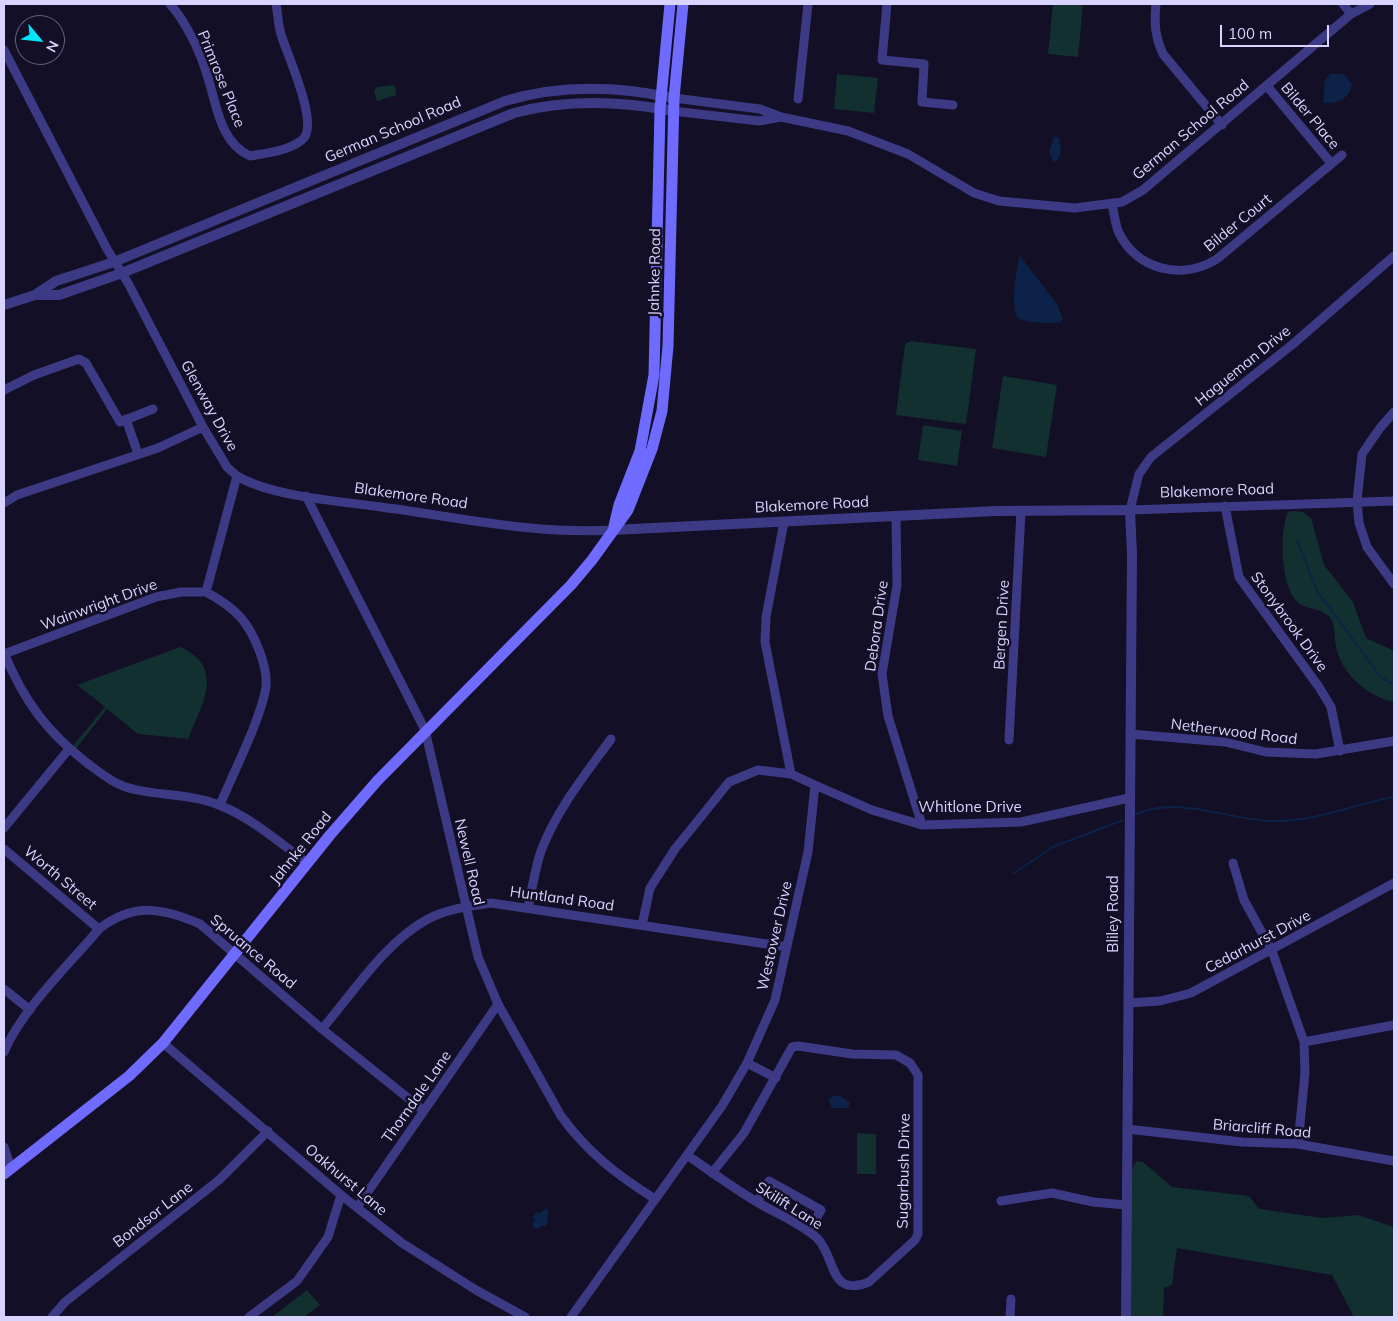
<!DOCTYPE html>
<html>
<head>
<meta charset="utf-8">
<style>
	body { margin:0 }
	#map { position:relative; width:1398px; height:1321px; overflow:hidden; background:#130f26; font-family:Mulish,sans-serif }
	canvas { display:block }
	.frame { position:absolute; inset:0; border:5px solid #d9d4ff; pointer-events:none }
	.north { position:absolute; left:15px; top:15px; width:50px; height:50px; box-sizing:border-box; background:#130f26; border:1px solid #625e7d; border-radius:50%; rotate:118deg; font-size:14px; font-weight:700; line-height:20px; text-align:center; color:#d9d4ff }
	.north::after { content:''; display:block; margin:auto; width:18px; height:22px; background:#00e5ff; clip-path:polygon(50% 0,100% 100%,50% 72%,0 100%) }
	.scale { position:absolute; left:1220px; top:25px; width:109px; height:22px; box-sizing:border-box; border:2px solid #d9d4ff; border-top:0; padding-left:6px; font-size:15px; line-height:18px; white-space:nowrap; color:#d9d4ff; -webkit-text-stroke:4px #130f26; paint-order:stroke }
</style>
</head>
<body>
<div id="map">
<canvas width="1398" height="1321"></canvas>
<div class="frame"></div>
<div class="north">N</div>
<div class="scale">100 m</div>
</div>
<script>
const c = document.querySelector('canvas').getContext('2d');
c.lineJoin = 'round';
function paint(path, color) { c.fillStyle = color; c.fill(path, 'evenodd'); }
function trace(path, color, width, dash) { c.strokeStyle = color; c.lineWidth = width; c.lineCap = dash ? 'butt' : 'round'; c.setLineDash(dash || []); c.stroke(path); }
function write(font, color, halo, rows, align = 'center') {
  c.font = font + ' Mulish,sans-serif'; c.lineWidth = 5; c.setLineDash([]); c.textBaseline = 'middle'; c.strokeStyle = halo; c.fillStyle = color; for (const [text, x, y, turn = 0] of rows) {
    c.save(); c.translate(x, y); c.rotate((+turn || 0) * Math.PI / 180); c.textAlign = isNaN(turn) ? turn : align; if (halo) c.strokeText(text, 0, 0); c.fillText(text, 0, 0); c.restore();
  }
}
paint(new Path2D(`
	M 1053,4 L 1083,4 L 1078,57 L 1048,54 Z
	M 837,74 L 878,78 L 874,113 L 834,109 Z
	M 395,85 L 396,95 L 377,101 L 374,91 L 377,87 Z
	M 911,341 L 976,349 L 966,424 L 896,415 L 905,344 Z
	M 1003,376 L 1057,385 L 1046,457 L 992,448 Z
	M 923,425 L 962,431 L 957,466 L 918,460 Z
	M 1293,511 L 1303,512 L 1311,518 L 1324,565 L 1353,602 L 1366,638 L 1394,651 L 1394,702 C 1369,697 1345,677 1337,651 C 1334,642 1336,630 1332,621 C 1326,609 1312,610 1302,605 C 1280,593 1279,533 1288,512 Z
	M 180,647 C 226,667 202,705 188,739 L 138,734 L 107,709 L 75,750 L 72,747 L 105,707 L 77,685 Z
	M 857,1133 L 876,1134 L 876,1174 L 857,1174 Z
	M 1137,1161 L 1143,1162 L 1172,1187 L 1249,1196 L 1259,1209 L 1323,1218 L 1358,1215 L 1394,1227 L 1394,1317 L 1354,1317 L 1332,1275 L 1177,1248 L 1172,1285 L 1164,1288 L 1163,1317 L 1129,1317 L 1131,1170 Z
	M 307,1290 L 320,1305 L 304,1317 L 272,1317 Z`), '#12302f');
paint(new Path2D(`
	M 1330,74 L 1344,74 L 1352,85 C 1349,99 1337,104 1324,103 L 1323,100 L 1325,81 Z
	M 1054,137 L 1059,138 C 1060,146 1064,157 1054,162 L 1049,153 Z
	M 1020,256 L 1057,304 L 1063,319 L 1061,322 C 1054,324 1024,323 1018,318 C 1010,311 1016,266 1020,256 Z
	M 833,1096 L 841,1096 L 850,1103 L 848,1108 L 832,1108 L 829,1100 Z
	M 545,1209 L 549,1211 L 547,1218 L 549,1221 L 545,1227 L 543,1225 L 540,1228 L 535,1229 L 532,1224 L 535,1219 L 533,1217 L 537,1212 L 540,1213 Z`), '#0c2248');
trace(new Path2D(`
	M 1297,540 L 1317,591 L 1380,676 L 1394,685
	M 1134,815 C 1178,795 1225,819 1270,821 C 1312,823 1353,804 1394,797
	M 1014,873 L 1053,847 L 1123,820`), '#0c2248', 2);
trace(new Path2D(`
	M 170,4 C 186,22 200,51 207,75 C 217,104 219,142 250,156 C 267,153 288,151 302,140 C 321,126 286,53 281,34 C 278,25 278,14 276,4
	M 887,4 L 882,60 L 924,64 L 922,102 L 953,105
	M 1156,4 C 1154,22 1155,37 1163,54 L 1222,125
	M 1343,4 L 1351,14
	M 4,50 L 107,249 L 128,283 L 203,427 L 227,467 L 237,476 L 206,592 C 219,599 232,607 242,619 C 255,635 268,667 266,687 C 261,719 233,773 220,805
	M 1267,86 L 1331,163
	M 674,98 L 760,109 L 781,117 L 848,131 L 908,154 L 974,193 L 999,201 L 1075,208 L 1122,202 L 1143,190 L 1351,14 L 1370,4
	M 798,99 L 808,4
	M 673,111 L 759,121 L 781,117
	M 1112,204 C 1114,213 1115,222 1118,231 C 1136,270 1182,281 1217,259 L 1342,155
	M 1394,256 L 1293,344 L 1151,457 L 1139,474 L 1130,510 L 1394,501
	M 4,390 L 34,375 L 79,359 L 86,363 L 120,422 L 153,409
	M 1394,412 L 1380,428 L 1362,454 L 1357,501 L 1359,523 L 1367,547 L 1394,584
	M 126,419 L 138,454
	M 237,476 C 273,497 339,501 381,507 C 457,517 536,535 613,530
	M 306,496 L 425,730 L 478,957 L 498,1004 L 561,1116 C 588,1153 617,1175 655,1199
	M 4,503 L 17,495 L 158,448 L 203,427
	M 1225,506 L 1239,577 L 1319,687 L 1331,707 L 1340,751
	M 896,516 L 897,585 L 882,674 L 888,716 L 922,825
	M 4,653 C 24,701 46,731 87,763 C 102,774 115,785 133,789 C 161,796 192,794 219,805 C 252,818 279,842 307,863
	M 4,654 L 156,597 L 181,592 L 206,592
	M 1130,734 L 1225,742 L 1266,752 L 1316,754 L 1394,741
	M 1009,740 L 1021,511
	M 815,785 L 872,810 L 922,825 L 1021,822 L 1129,798
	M 4,828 L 69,749
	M 4,849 L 99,929
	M 1233,863 L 1244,900 L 1272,951 L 1304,1042 L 1305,1073 L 1298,1144
	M 528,908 C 532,889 535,869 541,851 C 557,809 585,775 611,739
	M 642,925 L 650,888 L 675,849 L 729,782 L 758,770 L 791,774
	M 4,989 L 30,1010
	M 1128,1003 L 1160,1001 L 1191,993 L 1394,883
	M 322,1029 C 353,993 385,942 428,919 C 447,909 470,906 491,903 L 787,947
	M 1304,1042 L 1394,1025
	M 163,1043 L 341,1195 L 402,1243 L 476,1290 L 525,1317
	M 4,1052 C 22,1009 69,965 99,929 C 134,902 163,908 200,924 L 322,1029 L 424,1111
	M 747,1063 L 776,1078
	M 1127,1129 L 1242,1142 L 1298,1144 L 1394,1161
	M 4,1147 L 11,1168
	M 687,1155 C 710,1171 733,1188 757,1202 C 777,1214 800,1223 817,1238 C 837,1258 828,1298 869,1282 L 915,1240 L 918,1234 L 918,1075 L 910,1063 L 896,1055 L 852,1054 L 798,1046 L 792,1047 L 744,1133 L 712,1173
	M 1001,1201 L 1052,1193 L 1093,1202 L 1126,1205
	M 757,1202 L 769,1181 L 821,1210 L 809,1231
	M 358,1206 L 498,1004
	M 52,1317 L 65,1302 L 219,1180 L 268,1131
	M 249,1317 L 297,1281 L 328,1237 L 341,1195
	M 571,1317 L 722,1106 L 747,1063 L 775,1000 L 808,852 L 815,785 L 791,774 L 765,642 L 766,617 L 784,522
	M 1010,1317 L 1011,1299`), '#3d3a85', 9);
trace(new Path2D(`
	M 36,295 L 59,295 L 122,273 L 514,113 C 566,99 620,101 673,111
	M 4,305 L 35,295 L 56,281 L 114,262 L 505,101 C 558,85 614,86 668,97
	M 613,530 L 996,511 L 1130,510 L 1132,555 L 1126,1317`), '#3d3a85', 10);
trace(new Path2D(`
	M 614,526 L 619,505 L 640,451 L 654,375 L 660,109 L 670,4
	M 4,1174 L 129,1076 L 163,1043 L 330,835 L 378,780 L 571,585 L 592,560 L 628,510 L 652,449 L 662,411 L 668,346 L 674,98 L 683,4`), '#6f6bff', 11);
write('15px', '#d9d4ff', '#130f26', [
	["Primrose Place",221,79,68],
	["Bilder Place",1310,116,50],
	["German School Road",393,130,-23],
	["German School Road",1191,130,-40],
	["Bilder Court",1238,223,-39],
	["Jahnke Road",655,272,-89],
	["Hagueman Drive",1243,366,-39],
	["Glenway Drive",209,406,61],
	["Blakemore Road",1217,491,-2],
	["Blakemore Road",411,496,8],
	["Blakemore Road",812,505,-3],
	["Wainwright Drive",99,605,-20],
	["Stonybrook Drive",1289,622,54],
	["Bergen Drive",1002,625,-87],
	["Debora Drive",877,626,-82],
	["Netherwood Road",1234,732,7],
	["Whitlone Drive",970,807],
	["Jahnke Road",301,848,-51],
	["Newell Road",469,862,77],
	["Worth Street",60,878,40],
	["Huntland Road",562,899,8],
	["Bliley Road",1113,914,-90],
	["Westower Drive",775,936,-77],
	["Cedarhurst Drive",1258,942,-28],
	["Spruance Road",253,952,40],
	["Thorndale Lane",417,1097,-55],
	["Briarcliff Road",1262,1129,5],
	["Sugarbush Drive",904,1171,-89],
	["Oakhurst Lane",346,1180,40],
	["Skilift Lane",789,1206,32],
	["Bondsor Lane",153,1215,-38]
]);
</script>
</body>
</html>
